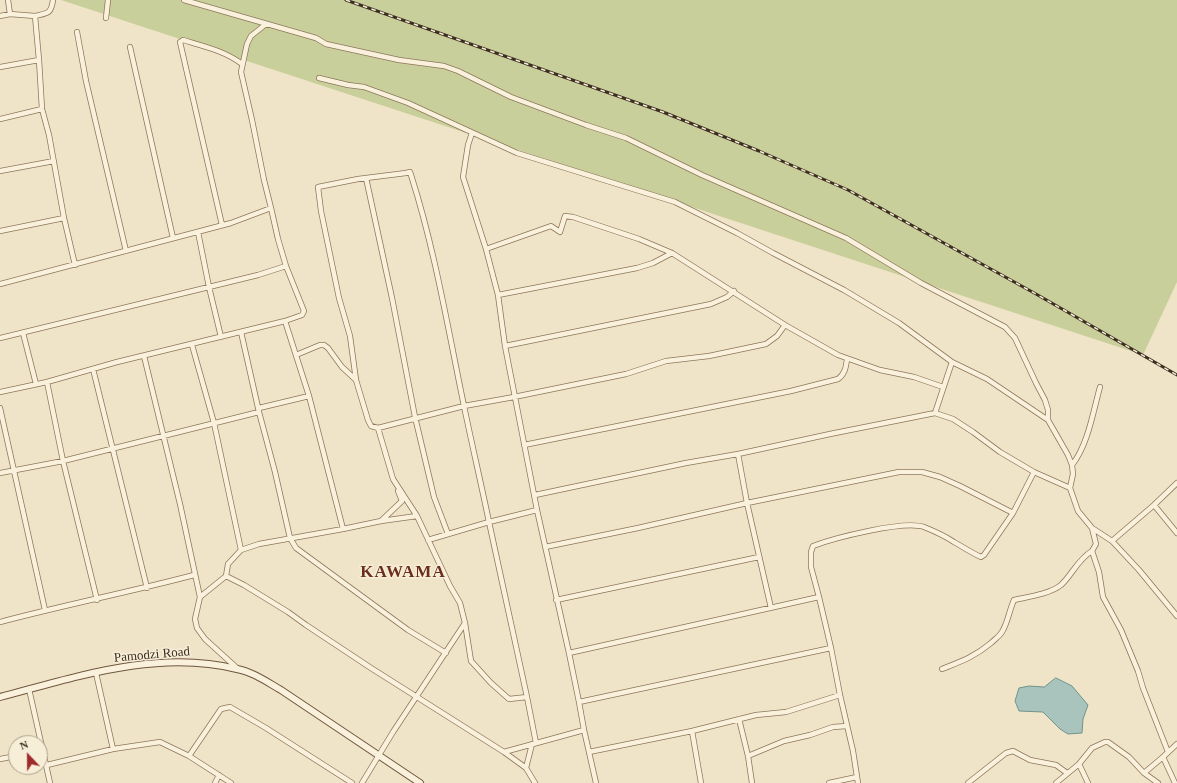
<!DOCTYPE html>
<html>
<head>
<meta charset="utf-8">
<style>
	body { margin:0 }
	#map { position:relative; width:1177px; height:783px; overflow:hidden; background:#f0e4c8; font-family:"Times New Roman",serif }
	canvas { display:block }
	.north { position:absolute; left:8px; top:735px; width:40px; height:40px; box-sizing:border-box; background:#f7eed8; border:1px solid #ada18e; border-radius:50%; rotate:338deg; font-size:11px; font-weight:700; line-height:16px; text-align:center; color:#3d2e20 }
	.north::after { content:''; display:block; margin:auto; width:14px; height:18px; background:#9e2a2b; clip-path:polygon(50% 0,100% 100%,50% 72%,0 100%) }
</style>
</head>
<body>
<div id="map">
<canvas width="1177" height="783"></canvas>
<div class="north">N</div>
</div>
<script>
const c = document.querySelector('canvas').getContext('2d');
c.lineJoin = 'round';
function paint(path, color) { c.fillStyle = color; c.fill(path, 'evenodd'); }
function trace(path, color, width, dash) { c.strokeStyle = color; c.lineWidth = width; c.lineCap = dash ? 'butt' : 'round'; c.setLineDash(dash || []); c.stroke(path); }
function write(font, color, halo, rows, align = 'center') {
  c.font = font + ' "Times New Roman",serif'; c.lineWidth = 3; c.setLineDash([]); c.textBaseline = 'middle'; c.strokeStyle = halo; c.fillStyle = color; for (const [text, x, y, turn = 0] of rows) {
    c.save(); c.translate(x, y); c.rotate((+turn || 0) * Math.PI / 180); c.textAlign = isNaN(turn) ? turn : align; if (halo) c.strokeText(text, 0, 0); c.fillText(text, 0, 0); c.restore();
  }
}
paint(new Path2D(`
	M 61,0 L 1177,0 L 1177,282 L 1143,355 Z`), '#c9cf9b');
const water = new Path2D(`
	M 1056,678 L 1072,686 L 1088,705 L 1083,719 L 1082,733 L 1068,734 L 1060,729 L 1043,712 L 1019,711 L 1015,701 L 1019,688 L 1029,686 L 1044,687 Z`);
paint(water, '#a9c4bc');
trace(water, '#6f938a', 1);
const street = new Path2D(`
	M 8,0 L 10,14
	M 184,0 L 316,38 L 326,44 L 399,60 L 444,66 L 458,71 L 511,97 L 586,125 L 626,138 L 702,175 L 846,238 L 921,283 L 1005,327 L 1015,338 L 1036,383 L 1045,400 L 1048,410 L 1048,420 L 1068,455 L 1072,465 L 1073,474 L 1070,488 L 1078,511 L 1092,528 L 1112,541 L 1139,570 L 1177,616
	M 0,16 L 10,14 L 35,16 L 39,60
	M 35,16 C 48,13 51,14 53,0
	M 106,18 L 108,0
	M 77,32 L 86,81 L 126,251
	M 130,47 L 173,238
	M 0,67 L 39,60 L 42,109 L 49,135 L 64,218 L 75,265
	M 319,78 L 348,85 L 364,87 L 408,103 L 517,153 L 675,202 L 737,233 L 773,253 L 844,290 L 899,323 L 952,362 L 987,379 L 1048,420
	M 0,119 L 42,109
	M 472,133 L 468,145 L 463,177 L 486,249 L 498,295 L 505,346 L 537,510 L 569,653 L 579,702 L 584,730 L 596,783
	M 0,171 L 54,161
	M 366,178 L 392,298 L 415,417 L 434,497 L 448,534
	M 271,208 L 278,239 L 286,266 L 304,311 L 302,315 L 285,321
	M 222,225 L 180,42 L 183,40 C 203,46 225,51 242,64
	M 0,231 L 64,218
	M 198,232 L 209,287 L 221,337
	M 486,249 L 551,226 L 560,232 L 565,216 L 573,217 L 639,239 L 672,253 L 785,325 L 838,355 L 880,370 L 914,377 L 943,387
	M 0,284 L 231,223 L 271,208 L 264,180 L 252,120 L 241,72 L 247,44 L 251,36 L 266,24
	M 498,295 L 637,268 L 653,263 L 672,253
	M 241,332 L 259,412 L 275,472 L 290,538 L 296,548 L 408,630 L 446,653
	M 23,333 L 36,384
	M 0,338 L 258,275 L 286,266
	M 192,345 L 214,423 L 241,550
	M 505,346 L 711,304 L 727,297 L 734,291
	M 296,355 L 320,345 L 324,345 L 328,348 L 342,367 L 356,380
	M 144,356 L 180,504 L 200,597
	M 93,369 L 147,588
	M 47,382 L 63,461 L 97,600
	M 0,392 L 47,382 L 117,362 L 285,321 L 309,396 L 343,529
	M 0,408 L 45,610
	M 259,408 L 309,396
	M 935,413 L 952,362
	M 378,428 L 393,479 L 417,516 L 450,586 L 460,603 L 465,623 L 471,661 L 491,683 L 509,699 L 527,697
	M 524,445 L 791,391 L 838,379 C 845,374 846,367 847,359
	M 738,454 L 747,503 L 771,608
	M 1072,465 C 1088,445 1093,412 1100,387
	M 0,473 L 63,461 L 259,412
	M 535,495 L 686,463 L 738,454 L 830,434 L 935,413 L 953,419 L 973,432 L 1000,452 L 1034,472 L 1070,488
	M 1154,505 L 1177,533
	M 1013,513 L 1034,472
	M 381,521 L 402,501 L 398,491
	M 1092,528 L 1096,544 L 1092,551 L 1099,572 L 1103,597 L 1121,630 L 1138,671 L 1143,688 L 1168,752
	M 428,540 L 489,522 C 481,483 472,445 464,406 C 448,329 435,250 411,175 L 410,172 L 406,173 L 358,179 L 318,187 L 321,211 L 339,298 L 350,336 L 356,380 L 368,420 L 371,426 L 378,428 L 464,406 L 514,397 L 626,374 L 666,361 L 709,356 L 766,344 L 777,336 L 785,325
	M 1112,541 L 1154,505 L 1177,483
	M 545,547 L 638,528 L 747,503 L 899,472 L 922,472 L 940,477 L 960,486 L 1013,513 L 984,555 L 981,557 C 972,553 963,547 954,542 C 945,536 934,531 924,527 C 904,520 834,538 813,546 L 811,552 L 811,567 L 819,597 L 831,648 L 840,695 L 853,751 L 858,783
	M 226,576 L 244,585 L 288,612 L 306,625 L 371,668 L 504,752 L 526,768 L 535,783
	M 556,600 L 759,557
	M 0,622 C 64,605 130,592 194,575
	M 569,653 L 819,597
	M 238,669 L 205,639 L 197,628 L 195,619 L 200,597 L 226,576 L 228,564 L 241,550 L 259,544 L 343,529 L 381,521 L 417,516
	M 942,669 C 962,661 974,657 991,643 C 995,639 999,637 1002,632 C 1008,622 1009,611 1014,600 C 1027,597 1050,594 1061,585 C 1072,575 1078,559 1092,551
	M 96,673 L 113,749
	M 29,689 L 50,783
	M 579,702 L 831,648
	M 739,719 L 748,756
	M 692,731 L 701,783
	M 536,743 L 527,697 L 489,522 L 537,510
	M 504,752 L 584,730
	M 589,752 L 692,731 L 756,715 L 786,712 L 840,695
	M 189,756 L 221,709 L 230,707 L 266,728 L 352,783
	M 0,759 L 16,756
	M 47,765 L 113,749 L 160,742 L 189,756 L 231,783
	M 526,768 L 532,744
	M 1144,773 L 1163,757
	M 215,783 L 219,775
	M 362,783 L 393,732 L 465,623
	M 752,783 L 748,756 L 784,741 L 810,735 L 833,727 L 847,726
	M 829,783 L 857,777
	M 968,783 L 1006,753 L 1013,751 L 1030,760 L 1056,765 L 1067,773
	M 1056,783 L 1079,764
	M 1088,783 L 1079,764 L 1092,748 L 1105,742 L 1108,742 L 1129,757 L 1144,773 L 1158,783
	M 1175,783 L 1163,757 L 1177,744`);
const secondary = new Path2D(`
	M 0,697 C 76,677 158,649 237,669 C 253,672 267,682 281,690 L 420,783`);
trace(street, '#8d765c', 6);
trace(secondary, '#6f573f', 8);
trace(street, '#faf1dc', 4.5);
trace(secondary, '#faf1dc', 6);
const rail = new Path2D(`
	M 346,0 L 663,112 L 759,151 L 848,190 L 1036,294 L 1177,375`);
trace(rail, '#3d2e20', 3);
trace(rail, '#f7eed8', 1.5, [4.5]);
write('13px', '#3d2e20', '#f7eed8', [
	["Pamodzi Road",152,655,-5]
]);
c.letterSpacing = '1px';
write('bold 17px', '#6b2e1e', '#f7eed8', [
	["KAWAMA",403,573]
]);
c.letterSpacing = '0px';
</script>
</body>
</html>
